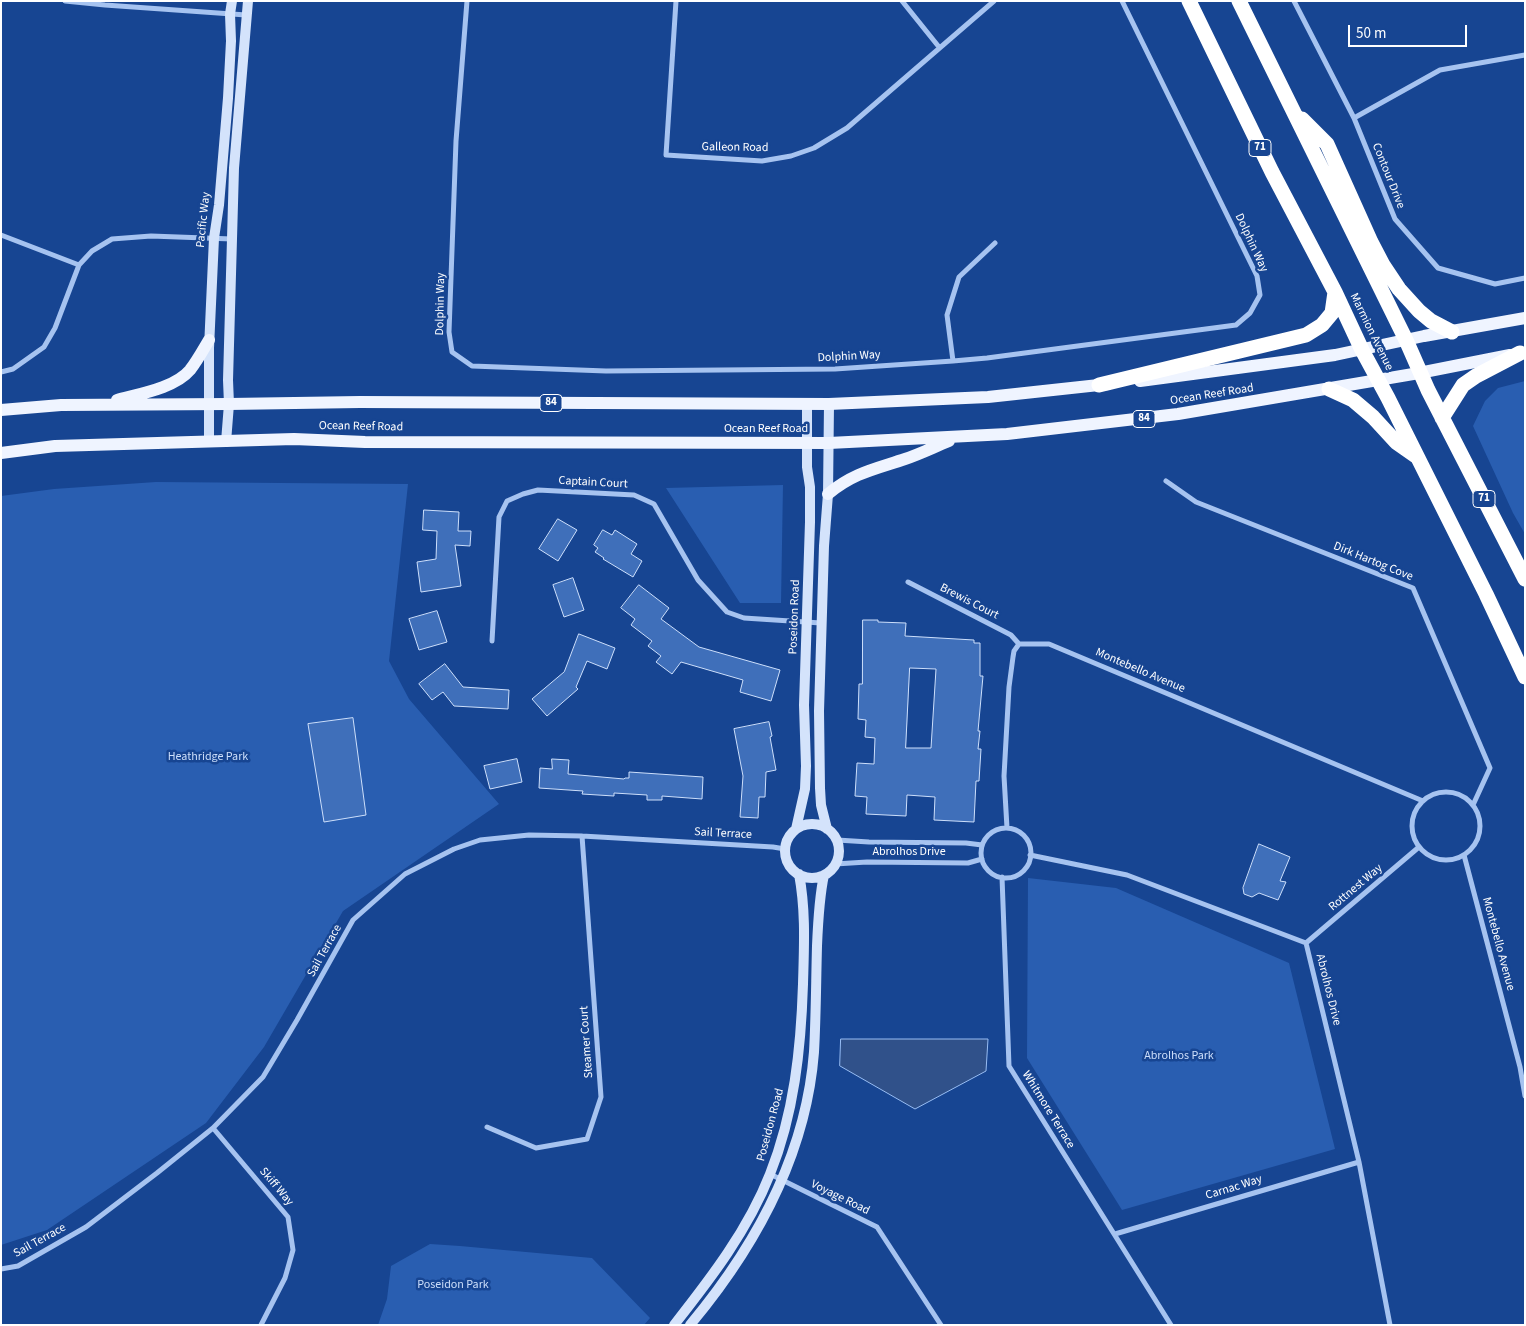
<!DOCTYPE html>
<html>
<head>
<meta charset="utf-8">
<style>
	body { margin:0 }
	#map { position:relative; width:1526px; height:1326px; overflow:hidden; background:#174592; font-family:"Source Sans 3",sans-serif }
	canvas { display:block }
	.frame { position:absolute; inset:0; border:2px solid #fff; pointer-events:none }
	.scale { position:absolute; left:1348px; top:25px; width:119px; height:22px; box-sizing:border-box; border:2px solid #fff; border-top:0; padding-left:6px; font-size:15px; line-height:18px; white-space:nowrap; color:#fff; -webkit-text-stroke:4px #174592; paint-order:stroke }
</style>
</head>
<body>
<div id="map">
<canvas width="1526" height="1326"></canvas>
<div class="frame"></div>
<div class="scale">50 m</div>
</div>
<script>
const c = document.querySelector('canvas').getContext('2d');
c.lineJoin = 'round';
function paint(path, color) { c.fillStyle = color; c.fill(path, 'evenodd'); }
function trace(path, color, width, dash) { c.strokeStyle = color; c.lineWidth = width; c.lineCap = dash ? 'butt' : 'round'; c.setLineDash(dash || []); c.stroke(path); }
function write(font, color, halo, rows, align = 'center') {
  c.font = font + ' "Source Sans 3",sans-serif'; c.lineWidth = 5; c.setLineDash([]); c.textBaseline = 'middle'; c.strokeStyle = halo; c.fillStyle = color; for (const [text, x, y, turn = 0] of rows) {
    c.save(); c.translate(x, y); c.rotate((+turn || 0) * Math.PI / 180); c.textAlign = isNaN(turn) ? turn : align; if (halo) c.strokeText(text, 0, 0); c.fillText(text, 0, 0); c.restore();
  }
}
paint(new Path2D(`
	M 1525,381 L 1525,534 L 1513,513 L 1473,426 L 1485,401 L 1498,388 Z
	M 156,482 L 408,484 L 389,661 L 409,699 L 499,804 L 343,911 L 264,1047 L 206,1123 L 47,1230 L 1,1245 L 1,496 L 54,489 Z
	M 783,485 L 781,603 L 740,603 L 666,488 Z
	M 1028,878 L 1116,888 L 1289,963 L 1335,1149 L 1122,1210 L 1027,1058 Z
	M 430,1244 L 460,1246 L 592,1258 L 650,1318 L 644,1325 L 378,1325 L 387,1299 L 391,1266 Z`), '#295eb1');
const water = new Path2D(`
	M 841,1039 L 988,1039 L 986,1071 L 915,1109 L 840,1066 Z`);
paint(water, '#30518a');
trace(water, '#98bdf3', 1);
const building = new Path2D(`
	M 424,510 L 459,512 L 458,531 L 471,531 L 470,546 L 455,545 L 461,586 L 421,592 L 417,562 L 436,559 L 437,531 L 423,530 Z
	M 558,519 L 577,530 L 558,561 L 539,549 Z
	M 603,530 L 612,535 L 615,530 L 637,544 L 631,554 L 642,561 L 633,577 L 603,559 L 604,558 L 595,552 L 598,548 L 594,545 Z
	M 573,578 L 584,610 L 564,617 L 553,585 Z
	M 639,585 L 669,608 L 661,619 L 699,647 L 780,670 L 771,701 L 740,692 L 743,680 L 681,662 L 672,674 L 656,662 L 661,656 L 648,646 L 652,641 L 631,625 L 635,619 L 621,608 Z
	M 437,611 L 447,642 L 419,650 L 409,619 Z
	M 863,620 L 878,620 L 878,622 L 906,623 L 905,636 L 974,640 L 974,643 L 980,643 L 980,676 L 983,676 L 978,731 L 980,731 L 978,749 L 981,749 L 979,781 L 976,781 L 974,822 L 934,820 L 935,797 L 907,795 L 906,816 L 866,814 L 867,797 L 855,796 L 857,763 L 874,764 L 875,738 L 865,737 L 866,720 L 858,719 L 859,684 L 862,684 ZM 910,668 L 936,669 L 931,748 L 906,748 Z
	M 579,634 L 615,648 L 607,669 L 587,661 L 576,687 L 578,689 L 547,716 L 532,699 L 564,672 Z
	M 445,664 L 463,687 L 509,690 L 508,709 L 454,706 L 443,692 L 432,700 L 419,684 Z
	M 353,718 L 366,815 L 324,822 L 308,724 Z
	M 769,722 L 772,736 L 770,737 L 776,770 L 766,772 L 765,797 L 759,797 L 758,818 L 740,817 L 743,776 L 734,729 Z
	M 517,759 L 522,782 L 490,789 L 484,766 Z
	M 552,759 L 569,760 L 568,774 L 624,779 L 625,778 L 629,778 L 629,772 L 703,777 L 702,799 L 662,796 L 662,800 L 647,800 L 647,795 L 614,793 L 614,796 L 582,794 L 583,791 L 539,788 L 540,768 L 552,769 Z
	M 1259,844 L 1290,857 L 1280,881 L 1286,882 L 1278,900 L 1259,893 L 1252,897 L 1244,894 L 1243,888 Z`);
paint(building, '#3f6fba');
trace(building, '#cddffb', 1);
trace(new Path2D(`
	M 65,1 L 105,5 L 246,15
	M 467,1 L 456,141 L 449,332 L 452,352 L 472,366 L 606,371 L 835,369 L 953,361 L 987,358 L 1236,325 L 1250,313 L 1260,295 L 1257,276 L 1122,1
	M 676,1 L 666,155 L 762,161 L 791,156 L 814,148 L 847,128 L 994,1
	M 902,1 L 939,47
	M 1294,1 L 1354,118 L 1395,219 L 1438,268 L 1495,284 L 1525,278
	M 1354,118 L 1440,70 L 1525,55
	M 1,235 L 79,265
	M 953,361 L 947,315 L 959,277 L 995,243
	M 1,372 L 13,369 L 44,347 L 55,328 L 79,265 L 92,251 L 112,239 L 151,236 L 232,239
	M 1166,481 L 1196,502 L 1413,588 L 1490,768 L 1473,805
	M 908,582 L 1011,635 L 1019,644
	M 492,641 L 499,517 L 507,501 L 523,494 L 538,490 L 634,495 L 654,504 L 698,580 L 727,612 L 744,618 L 821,623
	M1412 826a34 34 0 1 1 68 0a34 34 0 1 1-68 0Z
	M 1007,828 L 1004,776 L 1009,687 L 1013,657 L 1014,651 L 1019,644 L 1049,644 L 1423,801
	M981 853a25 25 0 1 1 50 0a25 25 0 1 1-50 0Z
	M 837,840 L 869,842 L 966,843 L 982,845
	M 1030,855 L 1127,875 L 1306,943 L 1359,1162 L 1390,1325
	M 1464,855 L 1520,1067 L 1525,1096
	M 835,864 L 867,862 L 968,863 L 982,859
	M 1002,877 L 1009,1066 L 1171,1325
	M 1306,943 L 1419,847
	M 487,1127 L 536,1148 L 587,1139 L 601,1097 L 582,836
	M 213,1128 L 288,1217 L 293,1250 L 285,1278 L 261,1325
	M 770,1174 L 877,1227 L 941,1325
	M 1115,1234 L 1359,1162
	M 1,1269 L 18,1266 L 86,1227 L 157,1173 L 213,1128 L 263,1077 L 297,1020 L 353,920 L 405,874 L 454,849 L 480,840 L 529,835 L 582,836 L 773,847 L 785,849`), '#a6c3f0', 5);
trace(new Path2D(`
	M 209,442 L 209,348 L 214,238 L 219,205 L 228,98 L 231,41 L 230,14 L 232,1
	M 226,442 L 229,404 L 228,380 L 234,168 L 248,1
	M785 851a27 27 0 1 1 54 0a27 27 0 1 1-54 0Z
	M 796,829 L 805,789 L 806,766 L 804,705 L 810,522 L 810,487 L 807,467 L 807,404
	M 827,829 L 821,805 L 820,788 L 819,711 L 824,546 L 828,494 L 829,404
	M 674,1325 C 711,1278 748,1230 770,1174 C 794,1114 801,1049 803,984 C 804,947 806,911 799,874
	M 690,1325 C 756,1246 806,1156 814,1052 C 816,1017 816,982 817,946 C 818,922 819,898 824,875`), '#d4e3fb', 10);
trace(new Path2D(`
	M 1140,381 L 1335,355 L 1424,336 L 1525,318
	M 117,400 C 139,394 175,388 190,370 C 197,361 203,350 209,340
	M 1,410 L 61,405 L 229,404 L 360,402 L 829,404 L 988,397 L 1108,384
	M 1,453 L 55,446 L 294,439 L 365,442 L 829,443 L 1007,434 L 1178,414 L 1419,373 L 1510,355
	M 828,494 C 853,473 875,469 905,459 C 920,454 934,447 949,441`), '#eff4ff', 12);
trace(new Path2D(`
	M 1189,1 L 1272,172 L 1335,292 L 1362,350 L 1388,398 L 1486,594 L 1525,677
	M 1239,1 L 1406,340 L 1428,390 L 1525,579
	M 1302,119 L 1327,144 L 1371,242 L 1383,265 L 1399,289 L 1419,311 L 1431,321 L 1452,332
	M 1099,385 L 1306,335 L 1322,325 L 1332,313 L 1335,292
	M 1329,389 L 1353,400 L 1373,417 L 1396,442 L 1416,456
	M 1442,418 L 1463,385 L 1476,376 L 1520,353`), '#fff', 15);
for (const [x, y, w] of [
	[1260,148,22],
	[551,403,22],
	[1144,419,22],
	[1484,499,22]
]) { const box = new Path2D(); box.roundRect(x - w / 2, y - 8.5, w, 17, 4); c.fillStyle = '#174592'; c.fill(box); trace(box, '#fff', 1); }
write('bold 11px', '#fff', null, [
	["71",1260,148],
	["84",551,403],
	["84",1144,419],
	["71",1484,499]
]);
write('12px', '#fff', '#174592', [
	["Galleon Road",735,148,1],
	["Contour Drive",1388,176,68],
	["Pacific Way",204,220,-84],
	["Dolphin Way",1251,243,65],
	["Dolphin Way",441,304,-89],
	["Marmion Avenue",1371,332,64],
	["Dolphin Way",849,357,-3],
	["Ocean Reef Road",1212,395,-9],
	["Ocean Reef Road",361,427,1],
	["Ocean Reef Road",766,429],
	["Captain Court",593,483,3],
	["Dirk Hartog Cove",1373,562,22],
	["Brewis Court",969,602,27],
	["Poseidon Road",795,617,-88],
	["Montebello Avenue",1140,671,23],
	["Sail Terrace",723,834,3],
	["Abrolhos Drive",909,852],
	["Rottnest Way",1356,888,-40],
	["Montebello Avenue",1498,944,75],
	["Sail Terrace",325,951,-61],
	["Abrolhos Drive",1328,990,76],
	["Steamer Court",587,1042,-94],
	["Whitmore Terrace",1048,1110,58],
	["Poseidon Road",771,1125,-75],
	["Skiff Way",276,1187,50],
	["Carnac Way",1234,1188,-17],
	["Voyage Road",840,1198,26],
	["Sail Terrace",40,1241,-29]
]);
write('12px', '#cddffb', '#174592', [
	["Heathridge Park",208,757],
	["Abrolhos Park",1179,1056],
	["Poseidon Park",453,1285]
]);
</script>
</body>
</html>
